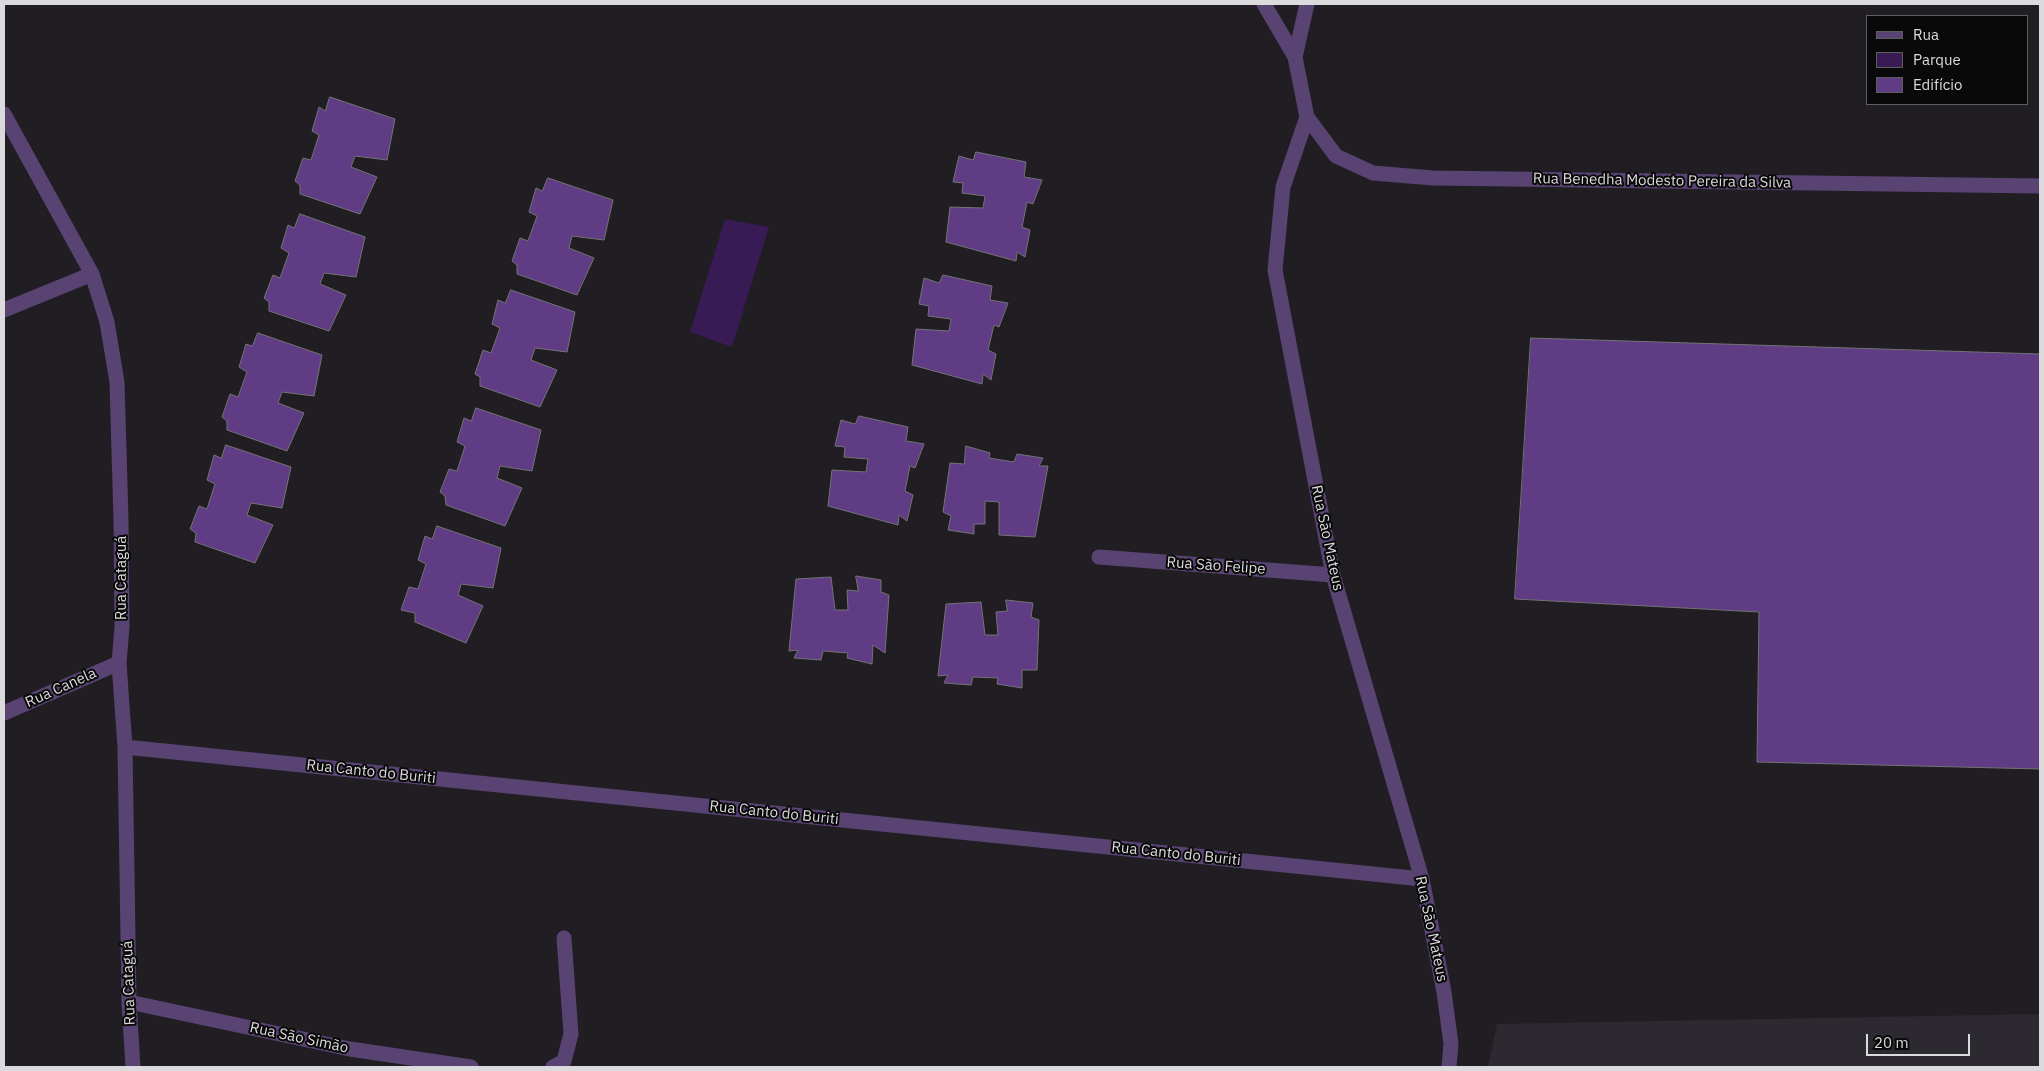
<!DOCTYPE html>
<html>
<head>
<meta charset="utf-8">
<style>
	body { margin:0 }
	#map { position:relative; width:2044px; height:1071px; overflow:hidden; background:#201e22; font-family:"IBM Plex Sans",sans-serif }
	canvas { display:block }
	.frame { position:absolute; inset:0; border:5px solid #dbdadd; pointer-events:none }
	.legend { position:absolute; left:1866px; top:15px; width:162px; height:90px; box-sizing:border-box; background:#09090a; border:1px solid #5d5d5e; margin:0; padding:6px 9px; list-style:none; font-size:15px; color:#dbdadd }
	.legend li { display:flex; align-items:center; gap:10px; height:25px }
	.legend b { width:25px; border:1px solid #5d5d5e }
	.scale { position:absolute; left:1866px; top:1034px; width:104px; height:22px; box-sizing:border-box; border:2px solid #dbdadd; border-top:0; padding-left:6px; font-size:15px; line-height:18px; white-space:nowrap; color:#dbdadd; -webkit-text-stroke:4px #09090a; paint-order:stroke }
</style>
</head>
<body>
<div id="map">
<canvas width="2044" height="1071"></canvas>
<div class="frame"></div>
<ul class="legend">
<li><b style="height:6px;background:#594373"></b>Rua</li>
<li><b style="height:14px;background:#381a54"></b>Parque</li>
<li><b style="height:14px;background:#5f3c83"></b>Edifício</li>
</ul>
<div class="scale">20 m</div>
</div>
<script>
const c = document.querySelector('canvas').getContext('2d');
c.lineJoin = 'round';
function paint(path, color) { c.fillStyle = color; c.fill(path, 'evenodd'); }
function trace(path, color, width, dash) { c.strokeStyle = color; c.lineWidth = width; c.lineCap = dash ? 'butt' : 'round'; c.setLineDash(dash || []); c.stroke(path); }
function write(font, color, halo, rows, align = 'center') {
  c.font = font + ' "IBM Plex Sans",sans-serif'; c.lineWidth = 4; c.setLineDash([]); c.textBaseline = 'middle'; c.strokeStyle = halo; c.fillStyle = color; for (const [text, x, y, turn = 0] of rows) {
    c.save(); c.translate(x, y); c.rotate((+turn || 0) * Math.PI / 180); c.textAlign = isNaN(turn) ? turn : align; if (halo) c.strokeText(text, 0, 0); c.fillText(text, 0, 0); c.restore();
  }
}
paint(new Path2D(`
	M 2040,1014 L 2040,1067 L 1488,1067 L 1497,1024 Z`), '#2d2931');
paint(new Path2D(`
	M 725,219 L 769,227 L 732,347 L 690,332 Z`), '#381a54');
const building = new Path2D(`
	M 330,97 L 395,119 L 387,160 L 355,156 L 351,167 L 377,177 L 360,214 L 300,194 L 300,185 L 295,181 L 303,158 L 311,160 L 319,135 L 312,131 L 319,107 L 325,111 Z
	M 976,152 L 1026,162 L 1024,177 L 1042,180 L 1033,204 L 1027,202 L 1022,227 L 1030,230 L 1025,257 L 1017,252 L 1016,261 L 946,242 L 950,207 L 983,208 L 985,196 L 962,193 L 963,183 L 953,182 L 959,156 L 973,160 Z
	M 548,178 L 613,200 L 604,240 L 572,236 L 569,248 L 594,258 L 577,295 L 517,274 L 517,265 L 512,261 L 520,238 L 528,241 L 537,216 L 529,212 L 536,188 L 542,191 Z
	M 300,214 L 365,237 L 356,277 L 324,273 L 320,284 L 346,295 L 329,331 L 269,311 L 269,302 L 264,298 L 273,275 L 280,278 L 289,253 L 281,248 L 288,225 L 294,228 Z
	M 943,275 L 992,286 L 990,300 L 1008,303 L 999,327 L 994,325 L 988,350 L 996,354 L 991,380 L 983,374 L 982,384 L 912,365 L 916,329 L 949,331 L 951,319 L 928,316 L 929,306 L 919,304 L 924,278 L 939,283 Z
	M 511,290 L 575,312 L 567,352 L 535,348 L 531,360 L 557,370 L 540,407 L 480,386 L 480,377 L 475,374 L 483,350 L 491,353 L 500,328 L 492,324 L 498,300 L 505,303 Z
	M 258,333 L 322,355 L 314,396 L 282,392 L 278,403 L 304,413 L 287,451 L 227,430 L 227,421 L 222,417 L 230,394 L 238,397 L 247,372 L 239,367 L 246,344 L 252,346 Z
	M 1531,338 L 2040,354 L 2040,769 L 1757,762 L 1759,612 L 1515,599 Z
	M 476,408 L 541,430 L 532,471 L 500,466 L 497,478 L 522,488 L 505,526 L 446,505 L 445,496 L 440,492 L 449,469 L 457,471 L 465,446 L 457,442 L 464,418 L 471,421 Z
	M 859,416 L 908,427 L 906,441 L 924,444 L 915,468 L 910,466 L 905,491 L 913,495 L 907,521 L 899,515 L 898,525 L 828,506 L 832,470 L 866,472 L 868,459 L 844,457 L 845,447 L 835,446 L 841,420 L 855,424 Z
	M 226,445 L 291,467 L 282,508 L 251,503 L 247,515 L 273,525 L 255,563 L 195,542 L 196,533 L 190,529 L 199,506 L 207,509 L 215,484 L 207,480 L 214,455 L 221,458 Z
	M 966,446 L 990,453 L 989,458 L 1014,462 L 1017,454 L 1043,458 L 1039,466 L 1048,466 L 1035,537 L 999,535 L 999,502 L 985,501 L 985,524 L 974,524 L 974,534 L 948,530 L 951,516 L 943,512 L 950,463 L 964,464 Z
	M 437,526 L 501,548 L 493,588 L 461,584 L 458,595 L 483,606 L 466,643 L 415,622 L 415,613 L 401,610 L 409,587 L 418,589 L 426,564 L 418,560 L 425,536 L 432,539 Z
	M 856,576 L 881,580 L 881,592 L 889,595 L 885,653 L 873,645 L 872,664 L 847,658 L 848,653 L 823,651 L 821,660 L 794,658 L 798,650 L 789,651 L 796,579 L 831,577 L 835,610 L 848,610 L 847,590 L 858,591 Z
	M 1006,600 L 1033,603 L 1031,617 L 1039,620 L 1037,670 L 1022,670 L 1022,688 L 997,684 L 998,678 L 973,677 L 971,685 L 944,683 L 948,675 L 938,676 L 946,604 L 981,602 L 985,635 L 998,635 L 996,612 L 1007,611 Z`);
paint(building, '#5f3c83');
trace(building, '#747376', 1);
trace(new Path2D(`
	M 1264,4 L 1295,57`), '#594373', 15);
trace(new Path2D(`
	M 1307,4 L 1295,57 L 1307,117 L 1283,187 L 1275,270 L 1333,575 L 1422,879 L 1444,992 L 1451,1044 L 1449,1067
	M 4,114 L 92,274 L 107,322 L 117,382 L 121,520 L 122,627 L 119,663 L 125,747 L 129,1002 L 133,1067
	M 1307,117 L 1336,156 L 1373,173 L 1433,178 L 2040,186
	M 4,310 L 92,274
	M 1099,557 L 1333,575
	M 4,713 L 119,663
	M 125,747 L 1422,879
	M 129,1002 L 350,1049 L 471,1067
	M 553,1067 L 564,1061 L 571,1034 L 564,938`), '#594373', 15);
write('15px', '#dbdadd', '#09090a', [
	["Rua Benedha Modesto Pereira da Silva",1662,181,1],
	["Rua São Mateus",1327,538,78],
	["Rua São Felipe",1216,566,4],
	["Rua Cataguá",122,578,-90],
	["Rua Canela",61,688,-24],
	["Rua Canto do Buriti",371,772,6],
	["Rua Canto do Buriti",774,813,6],
	["Rua Canto do Buriti",1176,854,6],
	["Rua São Mateus",1431,929,78],
	["Rua Cataguá",129,983,-92],
	["Rua São Simão",299,1038,12]
]);
</script>
</body>
</html>
